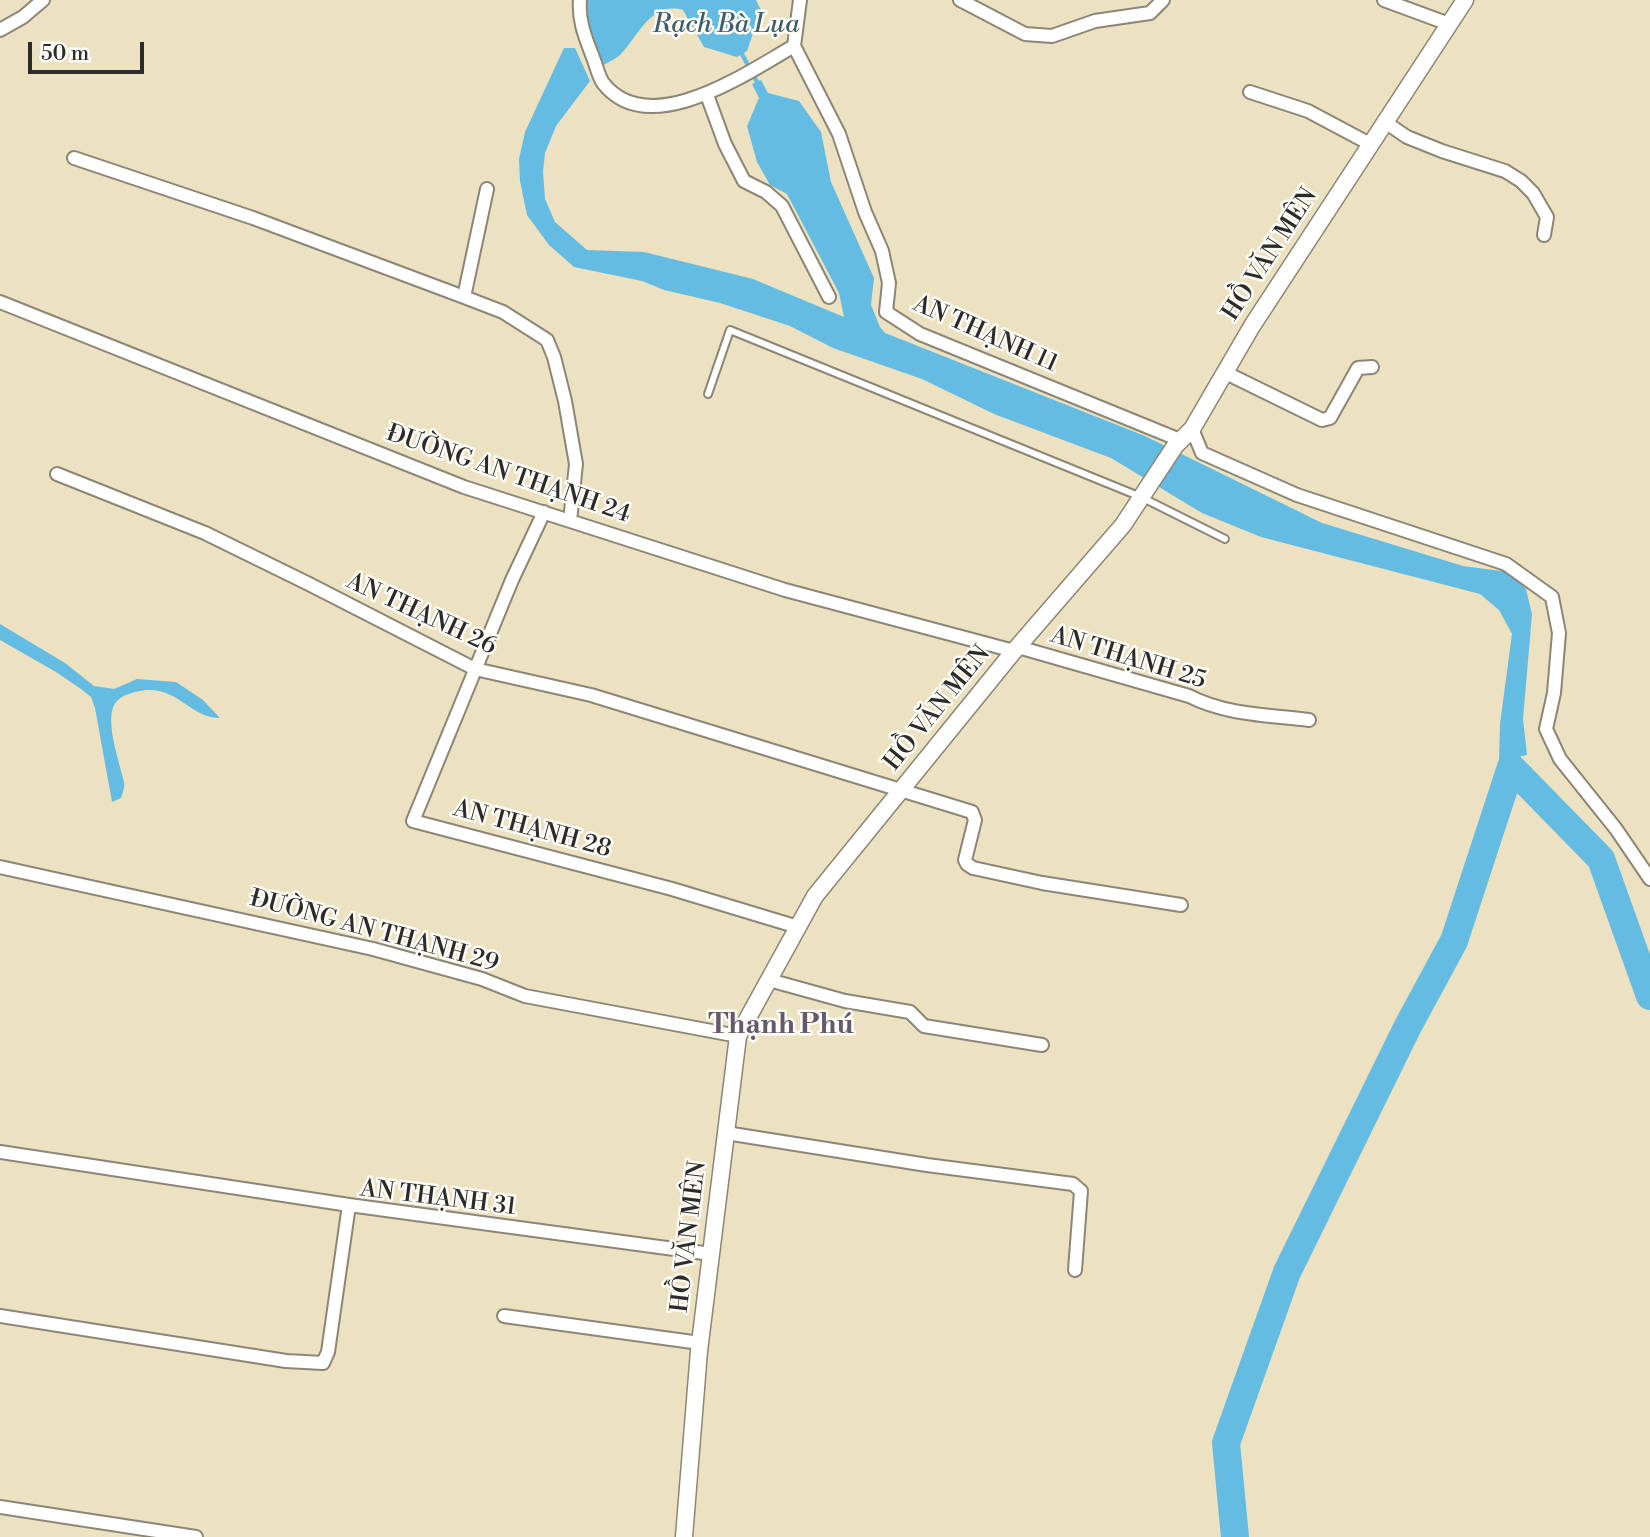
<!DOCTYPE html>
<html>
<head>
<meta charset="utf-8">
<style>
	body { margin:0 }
	#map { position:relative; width:1650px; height:1537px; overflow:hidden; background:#ece1c0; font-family:"Libre Bodoni",serif }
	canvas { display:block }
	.scale { position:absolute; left:28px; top:42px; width:116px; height:32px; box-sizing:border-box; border:4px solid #2b2b2b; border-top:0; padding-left:9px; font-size:21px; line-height:24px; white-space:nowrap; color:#2b2b2b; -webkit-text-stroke:5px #fdfcf7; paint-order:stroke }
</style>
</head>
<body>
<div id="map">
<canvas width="1650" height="1537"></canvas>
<div class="scale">50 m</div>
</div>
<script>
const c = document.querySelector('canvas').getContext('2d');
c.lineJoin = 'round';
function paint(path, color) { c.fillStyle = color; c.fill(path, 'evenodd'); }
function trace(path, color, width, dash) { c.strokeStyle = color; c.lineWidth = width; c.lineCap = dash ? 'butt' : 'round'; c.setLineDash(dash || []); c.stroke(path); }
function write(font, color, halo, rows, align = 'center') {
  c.font = font + ' "Libre Bodoni",serif'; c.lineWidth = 5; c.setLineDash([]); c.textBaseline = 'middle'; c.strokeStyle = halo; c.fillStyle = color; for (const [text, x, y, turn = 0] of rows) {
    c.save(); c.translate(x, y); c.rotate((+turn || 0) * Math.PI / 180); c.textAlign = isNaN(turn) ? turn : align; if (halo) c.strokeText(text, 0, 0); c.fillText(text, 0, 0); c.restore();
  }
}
paint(new Path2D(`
	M 584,0 L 756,0 L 761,10 L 747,51 L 737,57 L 704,47 L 683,10 C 651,1 639,35 621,54 C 616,59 608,62 602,66 L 589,37 Z
	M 564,48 L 575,48 L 590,81 L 556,126 L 545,153 L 543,172 L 545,199 L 555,222 L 587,250 L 644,252 L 753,279 L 844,317 L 839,293 L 787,194 L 770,185 L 757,162 L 747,126 L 759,98 L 752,84 L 761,80 L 768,93 L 799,101 L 821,132 L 831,182 L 874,278 L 871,305 L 880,327 L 885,333 L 1145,436 L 1322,523 L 1463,566 L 1509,572 L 1526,589 L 1532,614 L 1523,719 L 1527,755 L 1499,761 L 1500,724 L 1512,634 L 1499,610 L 1480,594 L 1261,537 L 1202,513 L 1111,458 L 994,414 L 922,379 L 833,348 L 790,326 L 720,303 L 664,290 L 642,281 L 574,267 L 549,245 L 527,215 L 520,181 L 519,159 L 525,132 Z
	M 0,624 L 65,663 L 94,686 L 114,689 L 137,679 L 176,682 L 203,700 L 220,718 C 188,718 176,681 135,692 C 128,694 121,696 116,702 C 103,718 120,763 124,782 C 125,787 123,792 121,798 L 112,802 L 95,708 L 91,697 L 81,689 L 56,672 L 0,640 Z`), '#65bce2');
trace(new Path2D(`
	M 742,54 L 757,82`), '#65bce2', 4.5);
trace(new Path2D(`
	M 1235,1537 L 1226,1443 L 1287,1272 L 1408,1026 L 1454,941 L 1511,767 L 1601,859 L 1650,996`), '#65bce2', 28);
const service = new Path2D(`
	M 708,394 L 730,330 L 1141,497 L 1225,539`);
const minor = new Path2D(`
	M 580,0 C 578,23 587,41 595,63 C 597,69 599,77 603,83 C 649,142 748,72 794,46
	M 800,0 L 794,46 L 839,134 L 865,212 L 882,251 L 889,283 L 886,312 L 920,334 L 1180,440
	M 960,0 L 1025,34 L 1052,36 L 1095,21 L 1150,13 L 1163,0
	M 1384,0 L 1449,24
	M 0,30 L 23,17 L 43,0
	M 1250,92 L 1308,111 L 1370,144
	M 707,95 L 725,144 L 744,181 L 766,192 L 782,206 L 829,297
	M 1385,122 L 1407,137 L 1442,151 L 1505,171 L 1521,181 L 1533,193 L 1547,217 L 1544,235
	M 74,158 L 253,218 L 464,297 L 503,312 L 547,340 L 554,357 L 565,401 L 576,464 L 570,521
	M 464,297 L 487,189
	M 0,302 L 464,487 L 785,590 L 1014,651
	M 1224,372 L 1322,420 L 1330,418 L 1358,368 L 1372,367
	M 1192,429 L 1202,453 L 1297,495 L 1506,564 L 1552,597 L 1559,633 L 1554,693 L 1546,729 L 1560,759 L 1616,829 L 1650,879
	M 57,474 L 205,533 L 309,584 L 475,669 L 591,695 L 972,812 L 975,820 L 965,860 L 967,864 L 973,868 L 1042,883 L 1181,905
	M 544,512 L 512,580 L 413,821 L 672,889 L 798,927
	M 1018,647 L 1189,696 C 1226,715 1268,715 1309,720
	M 0,867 L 373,949 L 482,979 L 525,996 L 738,1036
	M 769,980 L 845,1001 L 910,1012 L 924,1026 L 1042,1045
	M 726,1133 L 927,1165 L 1073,1184 L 1081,1191 L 1075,1270
	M 0,1152 L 349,1205
	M 0,1316 L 286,1361 L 323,1363 L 328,1352 L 349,1205 L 711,1254
	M 504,1316 L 700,1343
	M 0,1507 L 196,1537`);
const tertiary = new Path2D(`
	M 684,1537 L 699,1351 L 738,1036 L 815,896 L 1014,651 L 1123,525 L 1175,446 L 1192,429 L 1252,326 L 1465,0`);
trace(service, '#8c8676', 10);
trace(minor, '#8c8676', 16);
trace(tertiary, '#8c8676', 19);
trace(service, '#fff', 6);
trace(minor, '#fff', 12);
trace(tertiary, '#fff', 16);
write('24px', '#2b2b2b', '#fdfcf7', [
	["HỒ VĂN MÊN",1271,255,-57],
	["AN THẠNH 11",985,335,24],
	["ĐƯỜNG AN THẠNH 24",508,475,19],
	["AN THẠNH 26",421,615,25],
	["AN THẠNH 25",1128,659,17],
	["HỒ VĂN MÊN",938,709,-51],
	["AN THẠNH 28",532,830,15],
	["ĐƯỜNG AN THẠNH 29",374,932,15],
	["AN THẠNH 31",438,1199,7],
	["HỒ VĂN MÊN",690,1237,-83]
]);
write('italic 26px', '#3f5e6b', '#fdfcf7', [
	["Rạch Bà Lụa",726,26]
]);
write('bold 28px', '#65596c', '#fdfcf7', [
	["Thạnh Phú",781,1026]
]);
</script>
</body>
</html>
